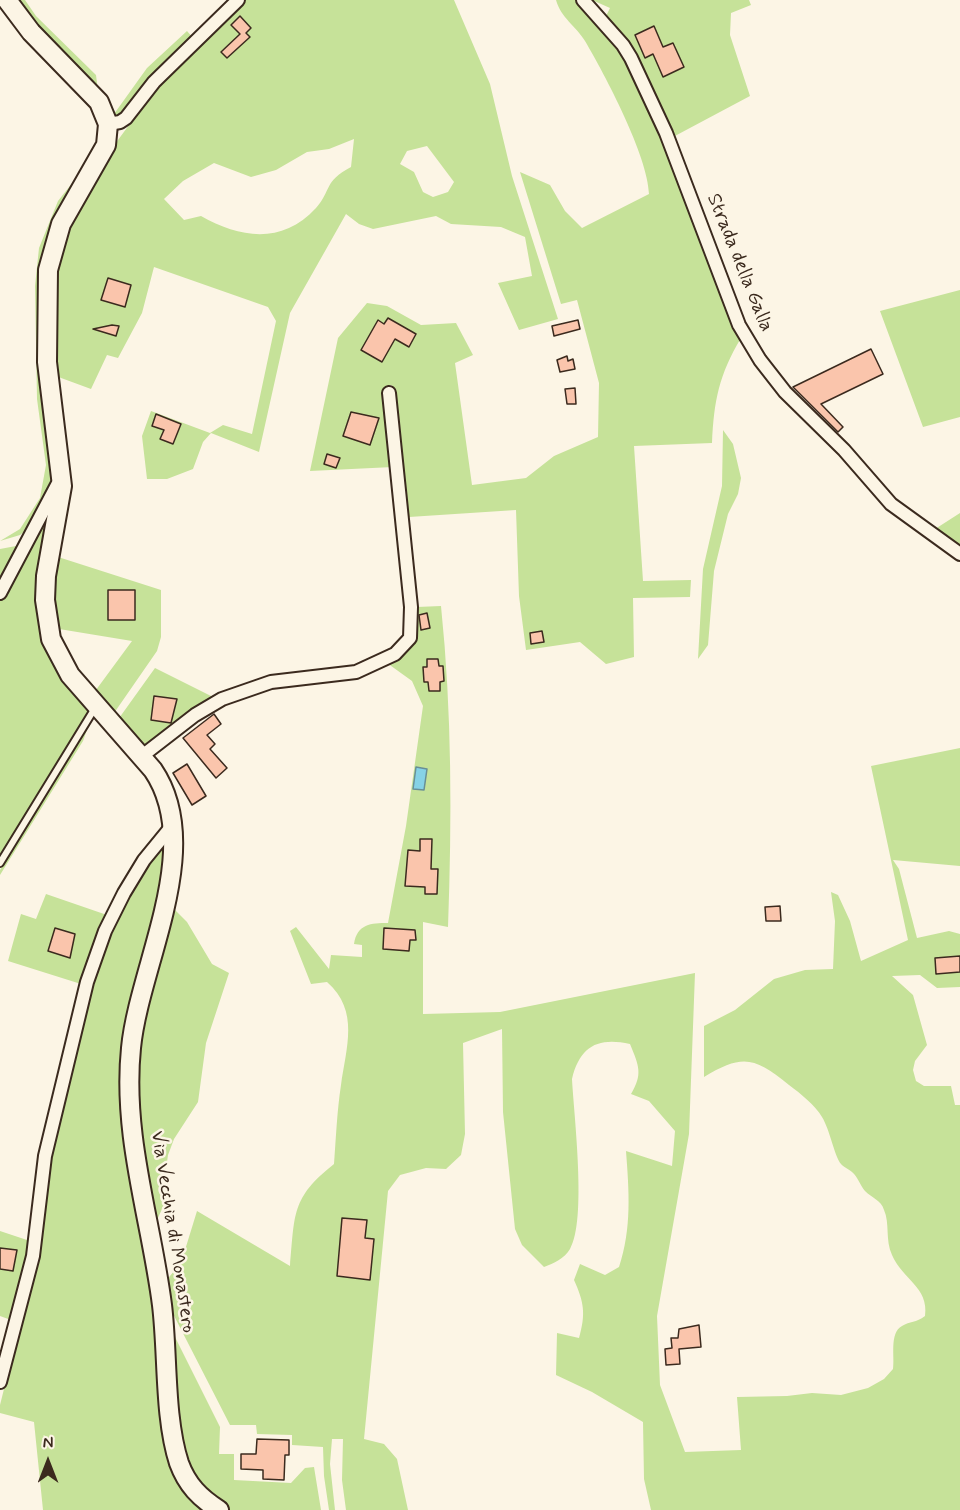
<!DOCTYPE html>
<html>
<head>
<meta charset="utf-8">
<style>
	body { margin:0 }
	#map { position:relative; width:960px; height:1510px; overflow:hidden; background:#fcf5e5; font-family:Mynerve,sans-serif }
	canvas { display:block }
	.north { position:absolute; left:18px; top:1432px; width:60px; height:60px; -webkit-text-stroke:4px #fcf5e5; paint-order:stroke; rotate:0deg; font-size:16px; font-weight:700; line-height:24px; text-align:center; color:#3b2a1e }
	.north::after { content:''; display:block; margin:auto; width:21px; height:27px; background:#3b2a1e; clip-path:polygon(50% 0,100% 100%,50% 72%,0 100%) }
</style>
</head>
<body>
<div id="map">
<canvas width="960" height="1510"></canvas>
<div class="north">N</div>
</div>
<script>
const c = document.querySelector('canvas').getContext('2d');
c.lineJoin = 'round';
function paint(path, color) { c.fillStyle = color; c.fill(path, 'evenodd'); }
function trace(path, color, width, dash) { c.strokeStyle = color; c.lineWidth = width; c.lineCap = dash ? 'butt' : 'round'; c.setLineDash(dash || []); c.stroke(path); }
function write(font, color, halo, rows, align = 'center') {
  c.font = font + ' Mynerve,sans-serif'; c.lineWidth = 5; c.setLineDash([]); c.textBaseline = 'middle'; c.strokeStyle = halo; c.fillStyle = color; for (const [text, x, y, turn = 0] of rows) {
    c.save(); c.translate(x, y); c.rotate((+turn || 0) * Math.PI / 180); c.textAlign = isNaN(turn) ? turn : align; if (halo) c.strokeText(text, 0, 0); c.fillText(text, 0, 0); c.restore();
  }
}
paint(new Path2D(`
	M 14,0 L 25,0 L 36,16 L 96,75 L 98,91 L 47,40 Z
	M 244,0 L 454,0 L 490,84 L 512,176 L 558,319 L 519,330 L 498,283 L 532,276 L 525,237 L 501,227 L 451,224 L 436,216 L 373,229 L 359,224 L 346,214 L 290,313 L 259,452 L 211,433 L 203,442 L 193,469 L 167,479 L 147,479 L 142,436 L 151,411 L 210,433 L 223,425 L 252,434 L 276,321 L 268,307 L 154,267 L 142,313 L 118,358 L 107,355 L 91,389 L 53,375 L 53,279 L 69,224 L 118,140 L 154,91 L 178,63 ZM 354,139 L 351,167 C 323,182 332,190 316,208 C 282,245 240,238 201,216 L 184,220 L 164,199 L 183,181 L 214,163 L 251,177 L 276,170 L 307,152 L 329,149 ZM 427,146 L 454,182 L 448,192 L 433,197 L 423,192 L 414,172 L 400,164 L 407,151 Z
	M 556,0 L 579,0 L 618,45 L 662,133 L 741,338 C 719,375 714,400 712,443 L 634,446 L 643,581 L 691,580 L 690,597 L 633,598 L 634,657 L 606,664 L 580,642 L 526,650 L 519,596 L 516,510 L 409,517 L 392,385 L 384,387 L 393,467 L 310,471 L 338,338 L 367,303 L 387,306 L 421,325 L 456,323 L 473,355 L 455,363 L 472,485 L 526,478 L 554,456 L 598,437 L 599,383 L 577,300 L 561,304 L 520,172 L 550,185 L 565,211 L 582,228 L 649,194 C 648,156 605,75 585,41 C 576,26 561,18 556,0 Z
	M 592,0 L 749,0 L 751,5 L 731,13 L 730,35 L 750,96 L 673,137 L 605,18 L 610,8 Z
	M 187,31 L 193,38 L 125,113 L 115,119 L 114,114 L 147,68 Z
	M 92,158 L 53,228 L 55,478 L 31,526 L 20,535 L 0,541 L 20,529 L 40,498 L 46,465 L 37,399 L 35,286 L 39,248 L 58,201 Z
	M 960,290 L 960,417 L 923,427 L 880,311 Z
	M 723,430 L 733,444 L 741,478 L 738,494 L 728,514 L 714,571 L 708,645 L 698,659 L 703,569 L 722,486 Z
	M 56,498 L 40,588 L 89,710 L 0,856 L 0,601 L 29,553 Z
	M 960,513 L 960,550 L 932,531 Z
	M 16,546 L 18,549 L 0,584 L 0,549 Z
	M 55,556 L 161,590 L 161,637 L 157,651 L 112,716 L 93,694 L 132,641 L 53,628 Z
	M 441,606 C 452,712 452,820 448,927 L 423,922 L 423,1014 L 500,1012 L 695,973 L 689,1134 L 657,1316 L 660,1385 L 685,1452 L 741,1450 L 737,1397 L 787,1396 L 812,1393 L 841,1395 L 868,1388 L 884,1379 L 893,1369 C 895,1357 889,1333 902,1326 C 910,1321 916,1323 925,1316 C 929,1287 902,1279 892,1255 C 885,1240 890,1223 884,1210 C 881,1200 872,1198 865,1191 C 860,1185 858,1177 852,1172 C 849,1169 843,1167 841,1164 C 834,1155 830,1130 822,1117 C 815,1105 801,1094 789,1085 C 755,1058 744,1053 704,1077 L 704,1026 L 735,1010 L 774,979 L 805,970 L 833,969 L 835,921 L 831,892 L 838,895 L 850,921 L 861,961 L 908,940 L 871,766 L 960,748 L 960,866 L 893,860 L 899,869 L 917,938 L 949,931 L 960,934 L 960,987 L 937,988 L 920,975 L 892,976 L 913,995 L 927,1045 L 915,1061 L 913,1070 L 916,1081 L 924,1086 L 951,1086 L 955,1105 L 960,1105 L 960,1510 L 651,1510 L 644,1479 L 643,1422 L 592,1392 L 556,1375 L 557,1333 L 579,1338 C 586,1314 584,1302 574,1280 L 580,1264 L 605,1275 L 619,1267 C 632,1228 629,1191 626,1151 L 672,1166 L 675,1131 L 649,1101 L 631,1094 C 643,1074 639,1066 630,1044 C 598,1037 580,1046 572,1079 C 574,1116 587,1220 570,1249 C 564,1259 554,1263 544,1267 L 522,1245 L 515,1229 L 503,1112 L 502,1029 L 463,1043 L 465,1134 L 461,1155 L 446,1169 L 426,1168 L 400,1175 L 388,1191 L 364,1439 L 384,1444 L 397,1459 L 408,1510 L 346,1510 L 342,1480 L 343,1439 L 332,1439 L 330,1464 L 335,1510 L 329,1510 L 324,1476 L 323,1447 L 292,1445 L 292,1435 L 257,1434 L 256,1425 L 230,1425 L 168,1304 L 164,1283 L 181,1263 L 197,1211 L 290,1266 C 295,1214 291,1198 334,1164 C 336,1138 337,1111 341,1085 C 346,1048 360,1011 327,982 L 311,984 L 290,931 L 296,927 L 329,969 L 331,955 L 362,957 L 362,945 L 354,944 C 357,924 371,923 388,923 L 406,826 L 423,706 L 412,681 L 387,663 C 417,647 417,639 417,607 Z
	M 155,668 L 215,698 L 143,750 L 117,721 Z
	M 90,721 L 83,741 L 0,875 L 0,870 Z
	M 168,838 L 168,874 L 128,1036 L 155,1286 L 167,1421 L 210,1510 L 43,1510 L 34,1422 L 0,1413 L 0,1405 L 38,1253 L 48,1164 L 81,1019 L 104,946 L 143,870 Z
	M 46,894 L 107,915 L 81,984 L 8,961 L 21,914 L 36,919 Z
	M 170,905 L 187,922 L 212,964 L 229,973 L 206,1043 L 198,1102 L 174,1139 L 168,1155 L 165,1176 L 167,1198 L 152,1231 L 135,1085 L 145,1003 Z
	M 0,1231 L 30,1241 L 11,1320 L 0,1316 Z
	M 170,1327 L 220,1427 L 219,1454 L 234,1454 L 234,1480 L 291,1483 L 305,1468 L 314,1467 L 321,1510 C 302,1510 243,1510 229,1510 C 170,1491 174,1377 170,1327 Z`), '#c6e299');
const water = new Path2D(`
	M 416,767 L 427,769 L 424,790 L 413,789 Z`);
paint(water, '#86d2e6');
trace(water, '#688f96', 1.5);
const building = new Path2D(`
	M 240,16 L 251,28 L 246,33 L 250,37 L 227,58 L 221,52 L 240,34 L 231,25 Z
	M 654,26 L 663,47 L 673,43 L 684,67 L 663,77 L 653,54 L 645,58 L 635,35 Z
	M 108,278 L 131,285 L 125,307 L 101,300 Z
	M 388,318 L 416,334 L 409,347 L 395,339 L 382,362 L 361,350 L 378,320 L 384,324 Z
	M 578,320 L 580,329 L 554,336 L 552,326 Z
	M 112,325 L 119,326 L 116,336 L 93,329 Z
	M 871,349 L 883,374 L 821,404 L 843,427 L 838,432 L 793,387 Z
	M 567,356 L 568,361 L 573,359 L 575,369 L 560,372 L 557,360 Z
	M 575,388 L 576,404 L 567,404 L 565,389 Z
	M 351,412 L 379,418 L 370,445 L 343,436 Z
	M 156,414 L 181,424 L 173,444 L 160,439 L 164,430 L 152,426 Z
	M 327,454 L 340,458 L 336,468 L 324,464 Z
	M 108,590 L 135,590 L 135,620 L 108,620 Z
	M 427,613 L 430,628 L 421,630 L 419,615 Z
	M 542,631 L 544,642 L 531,644 L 530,633 Z
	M 427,659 L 438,659 L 439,666 L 443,666 L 444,681 L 440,682 L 440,691 L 429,691 L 428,682 L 424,682 L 423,667 L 427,667 Z
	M 154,696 L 177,699 L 171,723 L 151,720 Z
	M 214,714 L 221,724 L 207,735 L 215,744 L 210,749 L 227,768 L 216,778 L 183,738 Z
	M 187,764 L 206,796 L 192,805 L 173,773 Z
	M 420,839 L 432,839 L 431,869 L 438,869 L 437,894 L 425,894 L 425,887 L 405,886 L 408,850 L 420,851 Z
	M 780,906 L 781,921 L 766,921 L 765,907 Z
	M 55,928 L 75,934 L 70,958 L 48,951 Z
	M 384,928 L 415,930 L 416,940 L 410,940 L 409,951 L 383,949 Z
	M 960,956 L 960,972 L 936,974 L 935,958 Z
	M 342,1218 L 367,1220 L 365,1238 L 374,1239 L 370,1280 L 337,1276 Z
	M 0,1248 L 17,1250 L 13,1271 L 0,1269 Z
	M 699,1325 L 701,1347 L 679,1349 L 680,1364 L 666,1365 L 665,1349 L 672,1348 L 671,1338 L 678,1338 L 679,1329 Z
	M 257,1439 L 289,1440 L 289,1455 L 285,1455 L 284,1480 L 263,1479 L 263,1470 L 241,1469 L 241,1454 L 256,1454 Z`);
paint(building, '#fac5ac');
trace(building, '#3b2a1e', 1.5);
const lane = new Path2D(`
	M 0,863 L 95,708`);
const street = new Path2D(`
	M 583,0 L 623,45 L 631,58 L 666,133 L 739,325 L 760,360 L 785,392 L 844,450 L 891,504 L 960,554
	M 108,124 L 120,122 L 126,118 L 154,82 L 238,0
	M 0,593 L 57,485
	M 142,756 L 195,715 L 222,699 L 271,682 L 356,672 L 395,654 L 410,638 L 411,607 L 389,393
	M 0,1382 L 33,1256 L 45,1156 L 87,982 L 105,931 L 124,893 L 144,860 L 171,827`);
const secondary = new Path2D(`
	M 7,0 L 31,32 L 99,102 L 108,124 L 106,145 L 61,224 L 48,270 L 47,362 L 62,486 L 46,576 L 45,600 L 51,639 L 70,675 L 153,770 C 206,848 139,965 131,1048 C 122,1136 151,1219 162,1305 C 168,1354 164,1417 179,1463 C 187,1485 200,1498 219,1510`);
trace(lane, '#3b2a1e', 10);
trace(street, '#3b2a1e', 16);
trace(secondary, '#3b2a1e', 22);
trace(lane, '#fcf5e5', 6);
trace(street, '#fcf5e5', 12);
trace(secondary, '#fcf5e5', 18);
write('20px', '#3b2a1e', '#fcf5e5', [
	["Strada della Galla",739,263,68],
	["Via Vecchia di Monastero",172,1232,81]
]);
</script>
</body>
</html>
